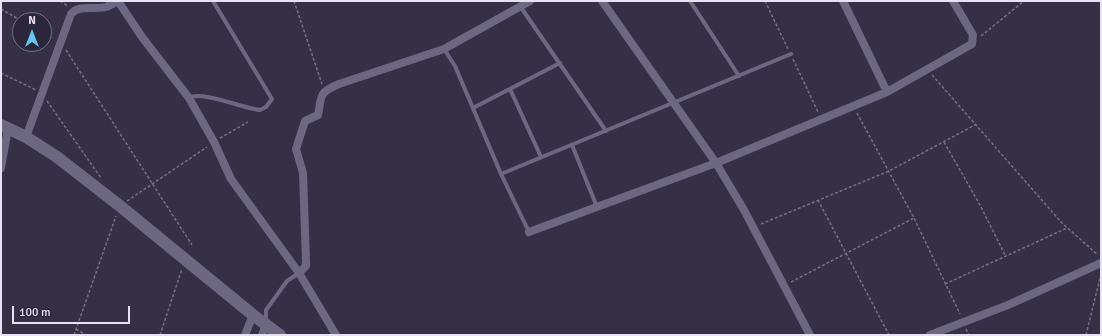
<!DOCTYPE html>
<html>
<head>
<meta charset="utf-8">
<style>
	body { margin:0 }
	#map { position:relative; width:1102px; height:336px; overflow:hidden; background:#363047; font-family:Signika,sans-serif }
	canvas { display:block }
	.frame { position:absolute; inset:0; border:2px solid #e5e2f1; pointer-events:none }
	.north { position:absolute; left:12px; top:12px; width:40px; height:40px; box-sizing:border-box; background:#2c263d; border:1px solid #767185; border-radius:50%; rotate:0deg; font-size:11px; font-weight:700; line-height:16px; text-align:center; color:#e5e2f1 }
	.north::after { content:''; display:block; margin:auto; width:14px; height:18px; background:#66c4ef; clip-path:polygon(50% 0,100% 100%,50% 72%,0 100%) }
	.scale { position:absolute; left:12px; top:306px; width:118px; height:18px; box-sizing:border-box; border:2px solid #e5e2f1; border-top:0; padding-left:5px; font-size:12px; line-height:14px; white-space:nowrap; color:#e5e2f1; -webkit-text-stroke:3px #2c263d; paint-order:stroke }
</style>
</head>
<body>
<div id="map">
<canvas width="1102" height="336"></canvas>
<div class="frame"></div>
<div class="north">N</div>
<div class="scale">100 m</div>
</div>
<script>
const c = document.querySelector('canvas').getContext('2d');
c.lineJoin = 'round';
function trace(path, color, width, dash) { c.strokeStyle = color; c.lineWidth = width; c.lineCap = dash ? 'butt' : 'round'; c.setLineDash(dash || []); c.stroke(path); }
trace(new Path2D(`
	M 60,1 L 68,6
	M 294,1 L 322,84
	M 765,1 L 788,49
	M 1,9 L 20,20
	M 44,33 L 53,38
	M 981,36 L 1024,1
	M 66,50 L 192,245
	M 793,59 L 818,112
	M 1,73 L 36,90
	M 932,75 L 1062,223 L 1098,255
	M 47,101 L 101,178
	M 857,113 L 914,218 L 960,314
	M 220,138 L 248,122
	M 944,142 L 980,205 L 1006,257
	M 818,200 L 889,335
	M 127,201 L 207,147
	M 761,224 L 889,171 L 975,125
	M 791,282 L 914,218
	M 945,284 L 1067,228
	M 76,329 L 86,335
	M 966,329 L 969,335
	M 74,335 L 116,216
	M 160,335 L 182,269
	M 1086,335 L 1101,274`), '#757085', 1.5, [3, 2]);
trace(new Path2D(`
	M 690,1 L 739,76
	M 520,6 L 606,131
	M 444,49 L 455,66 L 501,174 L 529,232
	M 510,89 L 541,157
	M 189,98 C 201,90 245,109 260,110 L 266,107 L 272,99 L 213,1
	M 473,108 L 560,63
	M 572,145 L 597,207
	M 501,174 L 791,54
	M 266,322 L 266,310 L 287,281 L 299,273`), '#6d6882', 4);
trace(new Path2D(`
	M 118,1 L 142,37 L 189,98 L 214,142 L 231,179 L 299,273 L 336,335
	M 602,1 L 716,163 L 744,210 L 810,335
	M 843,1 L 887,92
	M 26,137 L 71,14 C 79,4 95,10 106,7 C 110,5 115,3 118,1
	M 1,168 L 8,128
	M 529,232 L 716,163 L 887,92 L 972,44 L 973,35 L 953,1
	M 299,273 L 306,266 L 306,262 L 303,173 L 296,149 L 305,121 L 318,115 C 322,95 318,93 339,84 L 444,49 L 530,1
	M 245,335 L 253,315
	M 262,335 L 266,324
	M 930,335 L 1008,305 L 1101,263`), '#6d6882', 8);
trace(new Path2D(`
	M 1,125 L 26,137 L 57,157 L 120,206 L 253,315 L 280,335`), '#6d6882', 12);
</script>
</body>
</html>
